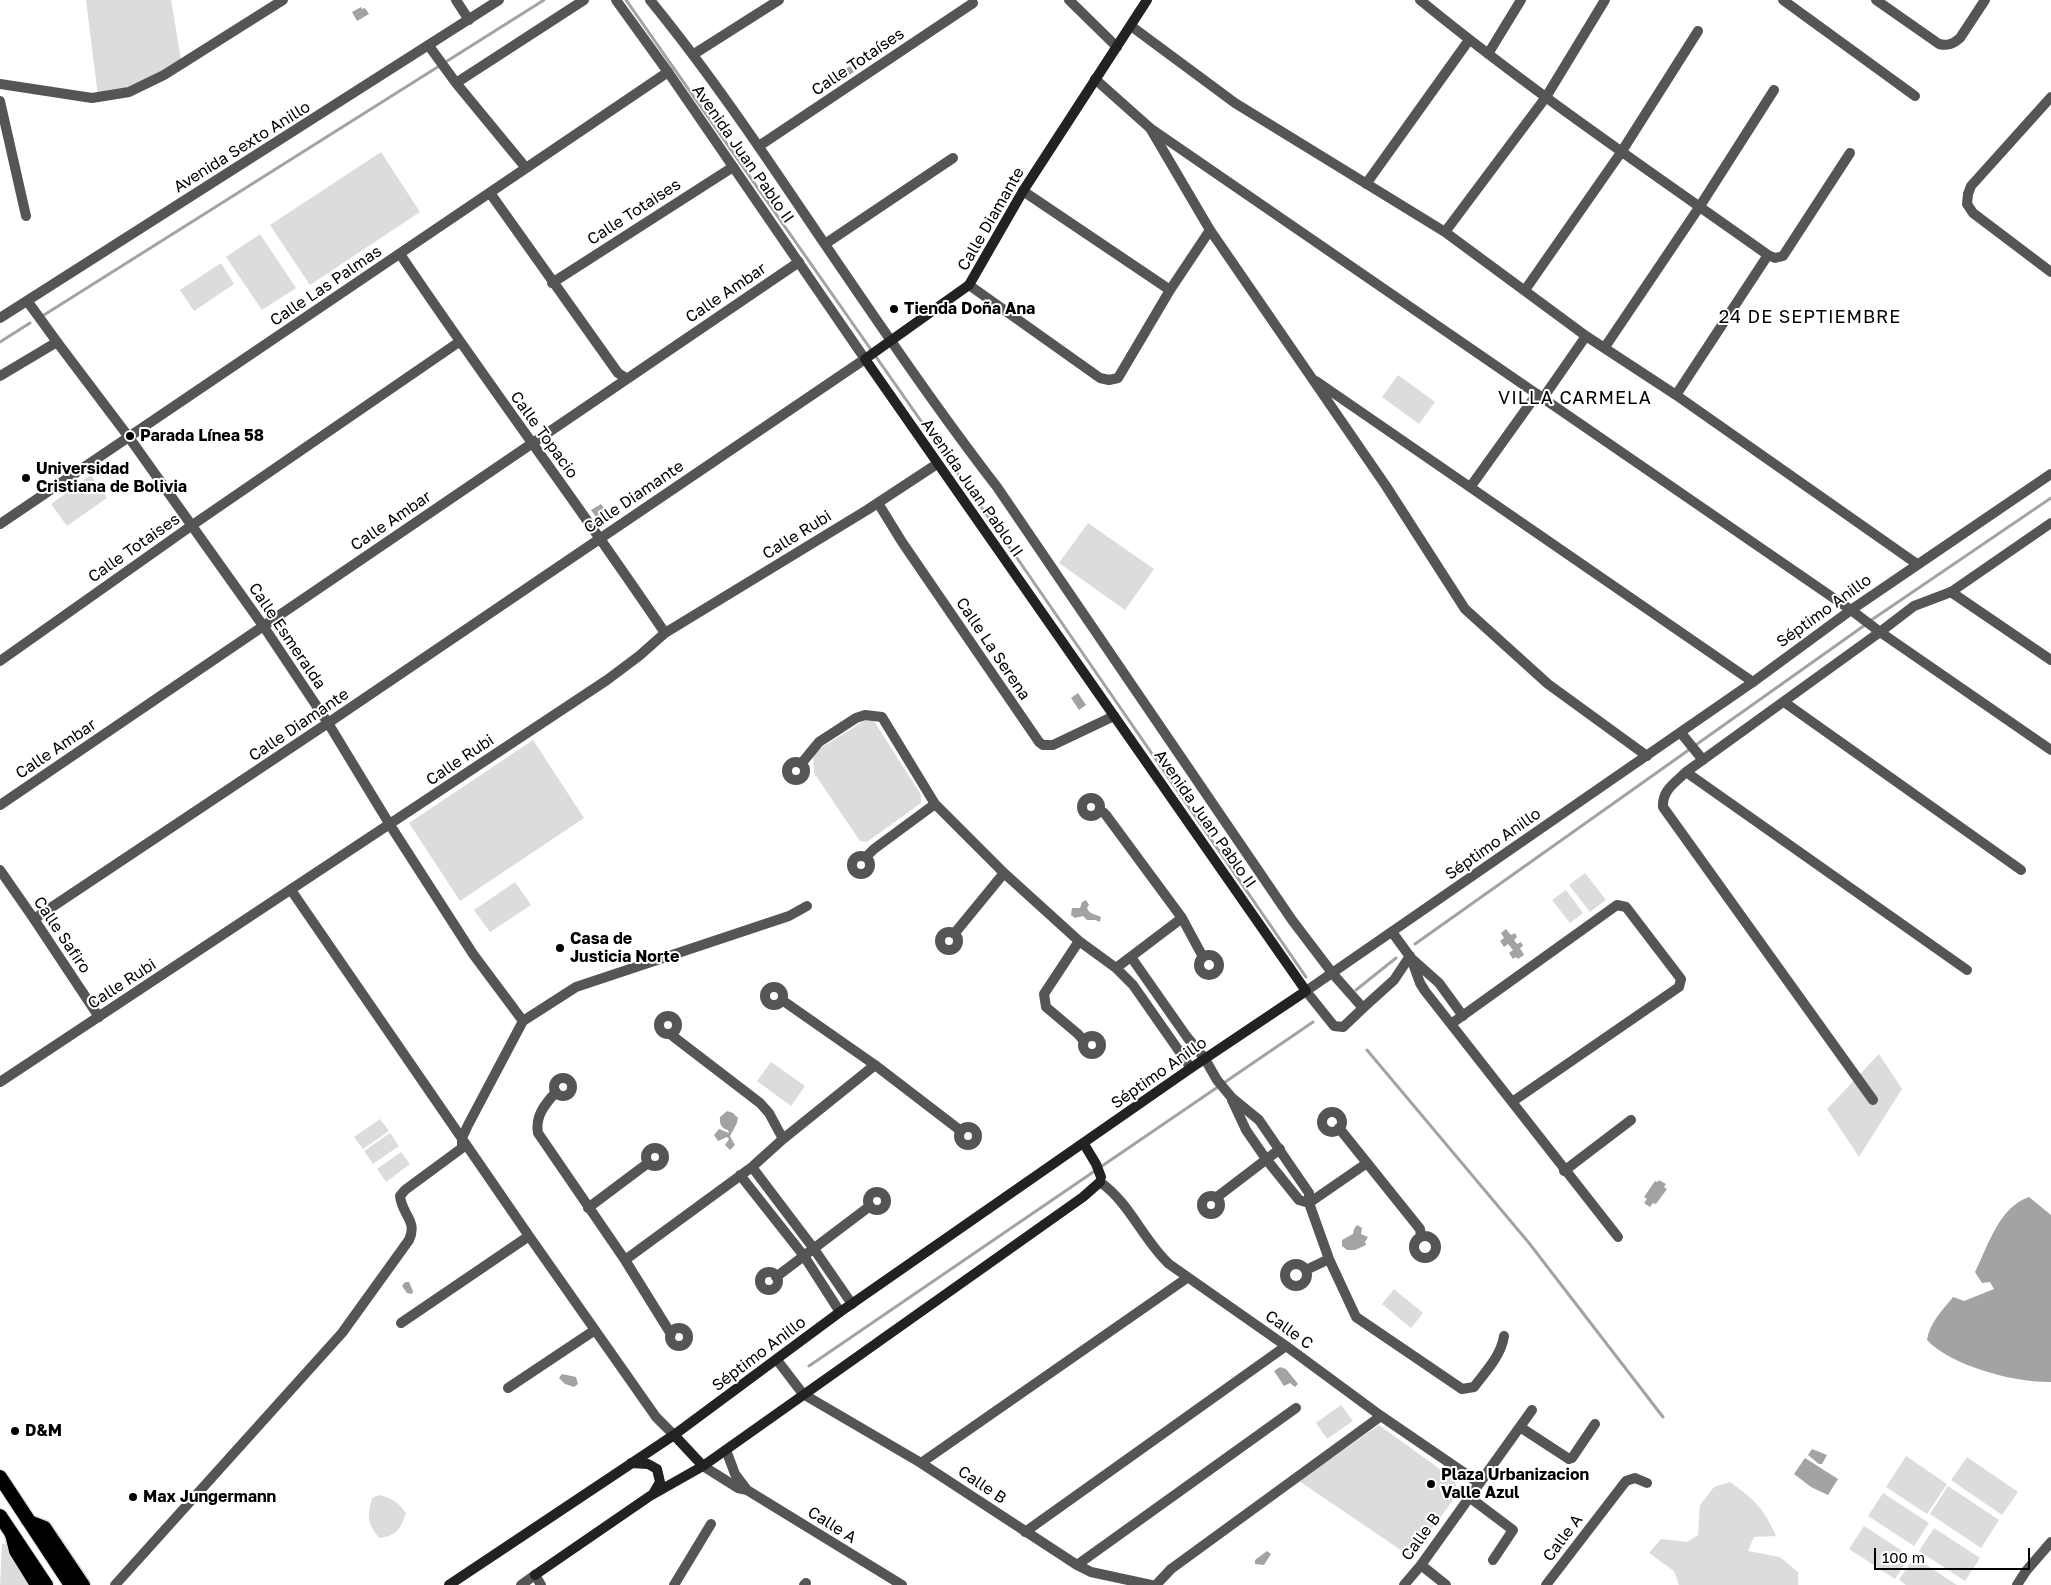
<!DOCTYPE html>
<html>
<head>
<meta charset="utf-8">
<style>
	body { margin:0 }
	#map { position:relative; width:2051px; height:1585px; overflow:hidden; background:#fff; font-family:"Golos Text",sans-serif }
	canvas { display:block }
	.scale { position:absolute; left:1874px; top:1548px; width:156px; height:22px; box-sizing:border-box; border:2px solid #000; border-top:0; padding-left:6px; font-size:15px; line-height:18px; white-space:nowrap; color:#000; -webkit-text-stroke:4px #fff; paint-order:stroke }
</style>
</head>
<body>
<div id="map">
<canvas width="2051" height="1585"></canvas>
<div class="scale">100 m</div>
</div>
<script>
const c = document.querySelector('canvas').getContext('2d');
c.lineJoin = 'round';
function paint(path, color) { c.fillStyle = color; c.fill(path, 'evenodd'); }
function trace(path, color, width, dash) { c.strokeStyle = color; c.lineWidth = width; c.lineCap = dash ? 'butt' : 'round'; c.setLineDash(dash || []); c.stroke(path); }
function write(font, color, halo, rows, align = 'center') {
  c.font = font + ' "Golos Text",sans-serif'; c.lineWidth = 4; c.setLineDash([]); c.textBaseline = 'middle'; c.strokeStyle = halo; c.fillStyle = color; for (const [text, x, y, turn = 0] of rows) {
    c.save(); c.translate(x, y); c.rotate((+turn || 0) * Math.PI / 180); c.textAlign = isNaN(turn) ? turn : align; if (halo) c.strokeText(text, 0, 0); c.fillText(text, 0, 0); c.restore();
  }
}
paint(new Path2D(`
	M 86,0 L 171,0 L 181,59 L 150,80 L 98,97 Z
	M 381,152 L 420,212 L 310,285 L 270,225 Z
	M 260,234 L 296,288 L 262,310 L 226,257 Z
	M 221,263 L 234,284 L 194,311 L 180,290 Z
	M 1398,375 L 1435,402 L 1419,424 L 1382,397 Z
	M 91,475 L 107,498 L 67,526 L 51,504 Z
	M 1088,523 L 1154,569 L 1125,610 L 1059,563 Z
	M 867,719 L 874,721 L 921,795 L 921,803 L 867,842 L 860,841 L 814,773 L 813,753 Z
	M 533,740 L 584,818 L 460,901 L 409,823 Z
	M 1585,873 L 1606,900 L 1590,912 L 1569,885 Z
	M 515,882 L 531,905 L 490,932 L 474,910 Z
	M 1566,890 L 1583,913 L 1570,923 L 1552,900 Z
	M 1879,1054 L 1902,1089 L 1859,1157 L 1827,1109 Z
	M 771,1062 L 805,1086 L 791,1106 L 757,1081 Z
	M 380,1119 L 389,1131 L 363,1149 L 354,1137 Z
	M 390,1133 L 399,1146 L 373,1164 L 364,1151 Z
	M 401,1152 L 410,1164 L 386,1182 L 377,1169 Z
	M 1394,1289 L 1423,1313 L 1411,1328 L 1382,1304 Z
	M 1341,1405 L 1353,1421 L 1327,1439 L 1316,1423 Z
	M 1379,1425 L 1455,1480 L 1457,1495 L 1411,1557 L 1299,1481 Z
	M 1906,1456 L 1947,1484 L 1927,1514 L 1886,1487 Z
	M 1967,1457 L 2018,1492 L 2002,1515 L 1951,1480 Z
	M 1730,1482 C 1755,1500 1763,1507 1776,1536 L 1754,1537 L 1748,1551 L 1780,1557 L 1798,1572 L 1798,1585 L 1679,1585 L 1674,1571 L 1649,1553 L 1661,1539 L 1687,1542 L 1698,1535 L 1700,1505 L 1714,1487 Z
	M 1948,1486 L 1999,1520 L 1981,1548 L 1930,1514 Z
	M 1883,1493 L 1929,1523 L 1914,1546 L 1868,1516 Z
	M 379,1495 C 392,1498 398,1502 406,1513 C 401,1528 397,1536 379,1538 C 367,1522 367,1517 372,1498 Z
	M 1864,1526 L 1910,1556 L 1895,1579 L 1849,1549 Z
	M 1934,1528 L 1980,1558 L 1965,1581 L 1919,1551 Z
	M 2,1544 L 5,1544 L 15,1556 L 33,1585 L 0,1585 Z
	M 1914,1557 L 1957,1585 L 1906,1585 L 1899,1580 Z`), '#dcdcdc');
paint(new Path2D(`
	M 361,7 L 362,9 L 365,8 L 369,14 L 357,21 L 352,12 Z
	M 850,66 L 854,72 L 839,81 L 836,76 Z
	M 601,504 L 608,514 L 598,520 L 591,510 Z
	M 1078,693 L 1086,705 L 1079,710 L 1071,698 Z
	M 1086,900 L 1089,905 L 1087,908 C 1089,914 1097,915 1101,917 L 1100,922 L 1095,920 L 1087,920 L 1083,916 L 1075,918 L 1071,915 L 1072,908 L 1080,908 L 1082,902 Z
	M 1506,929 L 1511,935 L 1515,933 L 1517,937 L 1514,940 L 1517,944 L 1521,942 L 1523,946 L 1520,948 L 1524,955 L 1518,959 L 1516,957 L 1513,959 L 1509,953 L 1513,950 L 1508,944 L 1504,947 L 1500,941 L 1504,938 L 1501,933 Z
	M 727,1111 L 733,1113 L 738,1118 L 737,1123 L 730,1136 L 735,1145 L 730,1150 L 725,1145 L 729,1139 L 727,1137 L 718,1141 L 714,1135 L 719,1129 L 729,1133 L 728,1130 C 722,1129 719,1124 720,1117 Z
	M 1659,1180 L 1666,1184 L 1664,1187 L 1667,1189 L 1656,1204 L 1653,1203 L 1650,1207 L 1644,1203 L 1647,1199 L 1644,1197 L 1655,1181 L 1658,1182 Z
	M 2029,1197 L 2051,1215 L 2051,1382 C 2016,1383 1951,1366 1927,1340 C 1930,1322 1942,1311 1953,1297 L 1964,1301 L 1994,1289 L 1990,1282 L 1982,1283 L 1975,1272 C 1988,1246 1999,1207 2029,1197 Z
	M 1357,1225 L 1362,1228 L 1361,1234 L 1368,1237 L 1365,1242 L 1366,1245 L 1355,1250 L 1347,1250 L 1342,1246 L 1342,1240 L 1353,1234 L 1354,1229 Z
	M 405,1282 L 409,1282 L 413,1291 L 412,1294 L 407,1293 L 402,1286 Z
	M 1280,1367 L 1286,1369 L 1298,1384 L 1295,1387 L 1290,1383 L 1284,1386 L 1274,1371 Z
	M 562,1374 L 576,1377 L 578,1384 L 574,1387 L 565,1384 L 559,1378 Z
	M 1812,1449 L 1827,1455 L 1822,1464 L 1819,1464 L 1808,1455 Z
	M 1805,1458 L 1838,1479 L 1828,1495 L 1811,1487 L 1794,1474 Z
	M 1267,1551 L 1271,1554 L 1264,1565 L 1255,1564 L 1255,1560 Z`), '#a3a3a3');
trace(new Path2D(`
	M 626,0 L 1017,558 L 1306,977
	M 44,315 L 544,0
	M 0,342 L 30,323
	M 1870,621 L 2051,498
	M 1415,944 L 1865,625
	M 1356,990 L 1396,958
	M 1367,1050 L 1529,1243 L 1663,1417
	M 809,1366 L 1313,1022`), '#a3a3a3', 3);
const primary = new Path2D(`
	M 27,1520 L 45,1527 L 84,1585
	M 11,1534 L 15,1551 L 36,1585`);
const trunk = new Path2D(`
	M 0,1477 L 71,1585
	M 0,1516 L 46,1585`);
trace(primary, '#dbdbdb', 15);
trace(trunk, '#dbdbdb', 16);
trace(new Path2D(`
	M 456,0 L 469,20
	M 650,0 C 713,77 768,160 824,243 C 880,325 936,408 997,487 L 1292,920 L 1333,974 L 1363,1008 L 1394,980 L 1410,956
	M 1069,0 L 1117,47
	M 1420,0 C 1531,91 1651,172 1768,255 L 1775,258 L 1783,256 L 1850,153
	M 1783,0 L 1915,96
	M 1876,0 L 1939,44 C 1948,46 1953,44 1960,38 L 1985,0
	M 1131,26 L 1235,103 L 1445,232 L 1586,336 L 1676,395 L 1917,564
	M 429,46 L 456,83 L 526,168
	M 694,54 L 779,0
	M 1488,54 L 1521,0
	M 456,83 L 584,0
	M 0,84 L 92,98 L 129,92 L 164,75 L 283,0
	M 2051,97 L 1971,186 L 1968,194 L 1967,204 L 1973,213 L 2051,272
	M 0,101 L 26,216
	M 1150,128 L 1210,230 L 1386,486 L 1465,609 L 1548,684 L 1647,756
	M 759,146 L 973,3
	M 1366,184 L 1469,40
	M 1023,191 L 1170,290
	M 490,193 L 618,373 L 626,378
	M 1445,232 L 1546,97 L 1605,0
	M 825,244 L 953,158
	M 400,254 C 486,382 579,505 665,633
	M 552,283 L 733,167
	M 969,285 L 1100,378 L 1109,380 L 1118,378 L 1170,290 L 1210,230
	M 1525,290 L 1622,151 L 1698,31
	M 57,342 L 128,436 L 264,627 L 328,723 L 390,825 L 473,954 L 523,1021
	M 1605,347 L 1700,206 L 1774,90
	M 1316,381 L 1753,682
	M 1676,395 L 1768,255
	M 1543,398 L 1586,336
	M 1471,486 L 1537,394
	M 878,503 L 902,542 L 1039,742 L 1043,745 L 1053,745 L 1114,716
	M 0,524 L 668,72
	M 1951,592 L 2051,660
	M 0,661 L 191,526 L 459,342
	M 1784,702 L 2021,870
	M 1681,733 L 1703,760
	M787 771a9 9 0 1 1 18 0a9 9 0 1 1-18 0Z
	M 801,764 L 819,742 L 856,718 L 865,715 L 882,717 L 935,804 L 1004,873 L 1079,941 L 1116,968 L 1133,985 L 1191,1068
	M 1686,772 L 1967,970
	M1082 807a9 9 0 1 1 18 0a9 9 0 1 1-18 0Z
	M 0,805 L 799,262
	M 1099,811 L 1103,812 L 1106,815 L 1182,918 L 1203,957
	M852 865a9 9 0 1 1 18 0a9 9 0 1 1-18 0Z
	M 866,857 L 874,849 L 935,804
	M 291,890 L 529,1236 L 656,1417 L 674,1435
	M 34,919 L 99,1017
	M 1392,932 L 1411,958 L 1420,983 L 1425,991 L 1618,1237
	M940 941a9 9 0 1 1 18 0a9 9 0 1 1-18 0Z
	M 954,934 L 1004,873
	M 1079,941 L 1044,994 L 1046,1007 L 1078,1034 L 1084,1041
	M1199 965a10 10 0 1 1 20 0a10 10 0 1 1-20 0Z
	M 1131,957 L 1187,1037 L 1205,1059 L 1217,1080 L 1232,1098 L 1259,1120 L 1309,1193 L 1309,1203 L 1329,1259 L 1356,1317 L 1462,1389 L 1474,1387 C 1486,1371 1501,1356 1504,1336
	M 1412,959 L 1439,983 L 1463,1016
	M 1116,968 L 1182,918
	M765 996a9 9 0 1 1 18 0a9 9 0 1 1-18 0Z
	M 1306,991 L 1334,1026 L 1343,1027 L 1363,1008
	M 782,1000 L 875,1065 L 961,1131
	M659 1025a9 9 0 1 1 18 0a9 9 0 1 1-18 0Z
	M 1451,1024 L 1617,905 L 1626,907 L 1681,979 L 1679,987 L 1512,1102
	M 670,1034 L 760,1103 L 769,1113 L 783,1139
	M1083 1045a9 9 0 1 1 18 0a9 9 0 1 1-18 0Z
	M554 1087a9 9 0 1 1 18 0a9 9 0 1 1-18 0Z
	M 0,1082 L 607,680 L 639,656 L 665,633 L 867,510 L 937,464
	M 556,1092 C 545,1104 535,1116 538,1133 L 625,1260 L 671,1334
	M 1232,1100 L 1246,1130 L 1266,1159 L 1299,1200 L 1309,1203
	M 1873,1100 L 1663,807 C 1662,790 1675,783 1686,772 L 1880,632 L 2051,750
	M1322 1122a10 10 0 1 1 20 0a10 10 0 1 1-20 0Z
	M959 1136a9 9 0 1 1 18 0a9 9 0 1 1-18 0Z
	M 1339,1128 L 1420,1229 L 1421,1236
	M646 1157a9 9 0 1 1 18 0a9 9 0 1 1-18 0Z
	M 752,1167 L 814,1249 L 852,1304
	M 1564,1171 L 1631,1120
	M 740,1175 L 804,1256 L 840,1312
	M 1100,1182 C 1130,1203 1143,1240 1169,1264 L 1286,1346 L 1381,1416 L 1479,1483
	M868 1201a9 9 0 1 1 18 0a9 9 0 1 1-18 0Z
	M1202 1205a9 9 0 1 1 18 0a9 9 0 1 1-18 0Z
	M 1217,1197 L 1280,1149
	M 1309,1203 L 1367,1163
	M 588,1208 L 648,1163
	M1414 1247a11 11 0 1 1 22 0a11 11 0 1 1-22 0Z
	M 625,1260 L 752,1167 L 783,1139 L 875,1065
	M1285 1275a11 11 0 1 1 22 0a11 11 0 1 1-22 0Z
	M 1306,1270 L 1329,1259
	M760 1281a9 9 0 1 1 18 0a9 9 0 1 1-18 0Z
	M 776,1277 L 870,1206
	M 401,1323 L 529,1236
	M670 1337a9 9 0 1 1 18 0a9 9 0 1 1-18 0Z
	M 777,1360 L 803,1394 L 921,1463 L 1077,1565 L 1091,1572 L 1151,1585
	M 508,1388 L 595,1330
	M 1520,1427 L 1569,1459 L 1572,1458 L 1595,1424
	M 726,1450 L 735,1474 L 747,1490
	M 921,1463 L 1187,1278
	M 703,1466 L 738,1488 L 747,1490 L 902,1585
	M 1469,1497 L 1513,1530 L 1493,1560
	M 1025,1532 L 1286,1346
	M 1077,1565 L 1296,1408
	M 1421,1565 L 1446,1585
	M 535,1575 L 541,1585
	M 115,1585 L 342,1333 L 409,1240 C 418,1221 402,1215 400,1196 L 405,1190 L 462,1148 L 462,1138 L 468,1125 L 523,1021 L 576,987 L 789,916 L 807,906
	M 674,1585 L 711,1524
	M 804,1585 L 806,1583
	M 1156,1585 L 1171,1569 L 1381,1416
	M 1404,1585 L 1421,1565 L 1532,1410
	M 1546,1585 L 1626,1481 L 1635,1478 L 1647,1483
	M 2017,1585 L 2026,1571 L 2051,1542`), '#555', 10);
trace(new Path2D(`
	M 1095,79 L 1150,128 L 1851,610 L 1880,632 L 1914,606 L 1951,592 L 2051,523
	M 0,318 L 499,0
	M 0,376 L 57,342 L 28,302
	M 0,870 L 34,919 L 328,723 L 865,359 L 668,72 L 616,0
	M 1306,991 L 1753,682 L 1851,610 L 2051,474
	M 521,1585 L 535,1575`), '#555', 10);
trace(new Path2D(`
	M 1084,1144 L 1096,1164 L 1101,1177
	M 674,1435 L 703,1466
	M 631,1463 L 648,1464 L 657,1469 L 660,1482 L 653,1494
	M 535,1575 L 650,1496 L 703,1466 L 1083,1197 L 1100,1182
	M 449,1585 L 674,1435 L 840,1312 L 1191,1068 L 1306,991 L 865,359 L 969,285 L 1023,191 L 1147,0`), '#222', 10);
trace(primary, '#000', 12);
trace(trunk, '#000', 14);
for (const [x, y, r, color] of [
	[894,309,5,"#000"],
	[130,436,5,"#000"],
	[26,478,5,"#000"],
	[560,948,5,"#000"],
	[15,1431,5,"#000"],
	[1431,1484,5,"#000"],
	[133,1497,5,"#000"]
]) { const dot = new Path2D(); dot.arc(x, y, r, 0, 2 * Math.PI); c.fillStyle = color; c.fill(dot); trace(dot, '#fff', 2); }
write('16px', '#000', '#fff', [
	["Calle Totaíses",858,62,-34],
	["Avenida Sexto Anillo",242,147,-32],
	["Avenida Juan Pablo II",743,154,55],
	["Calle Totaises",634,212,-33],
	["Calle Diamante",991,219,-60],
	["Calle Las Palmas",326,286,-34],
	["Calle Ambar",726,293,-34],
	["Calle Topacio",544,435,54],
	["Avenida Juan Pablo II",972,488,55],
	["Calle Diamante",634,497,-34],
	["Calle Ambar",391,521,-34],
	["Calle Rubi",797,535,-32],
	["Calle Totaises",134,548,-35],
	["Séptimo Anillo",1824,611,-36],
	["Calle Esmeralda",287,636,56],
	["Calle La Serena",993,649,56],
	["Calle Diamante",299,725,-34],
	["Calle Ambar",56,749,-34],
	["Calle Rubi",460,760,-34],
	["Avenida Juan Pablo II",1205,819,55],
	["Séptimo Anillo",1493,844,-35],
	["Calle Safiro",62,935,56],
	["Calle Rubi",122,984,-33],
	["Séptimo Anillo",1159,1073,-35],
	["Calle C",1289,1330,36],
	["Séptimo Anillo",759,1354,-37],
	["Calle B",982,1485,34],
	["Calle A",832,1525,32],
	["Calle B",1421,1537,-54],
	["Calle A",1563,1538,-53]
]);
write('bold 16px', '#000', '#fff', [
	["Tienda Doña Ana",904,309],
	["Parada Línea 58",140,436],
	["Universidad",36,469],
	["Cristiana de Bolivia",36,487],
	["Casa de",570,939],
	["Justicia Norte",570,957],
	["D&M",25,1431],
	["Plaza Urbanizacion",1441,1475],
	["Valle Azul",1441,1493],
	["Max Jungermann",143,1497]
], 'left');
c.letterSpacing = '1px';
write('18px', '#000', '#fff', [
	["24 DE SEPTIEMBRE",1810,317],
	["VILLA CARMELA",1575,398]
]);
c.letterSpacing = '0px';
</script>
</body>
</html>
